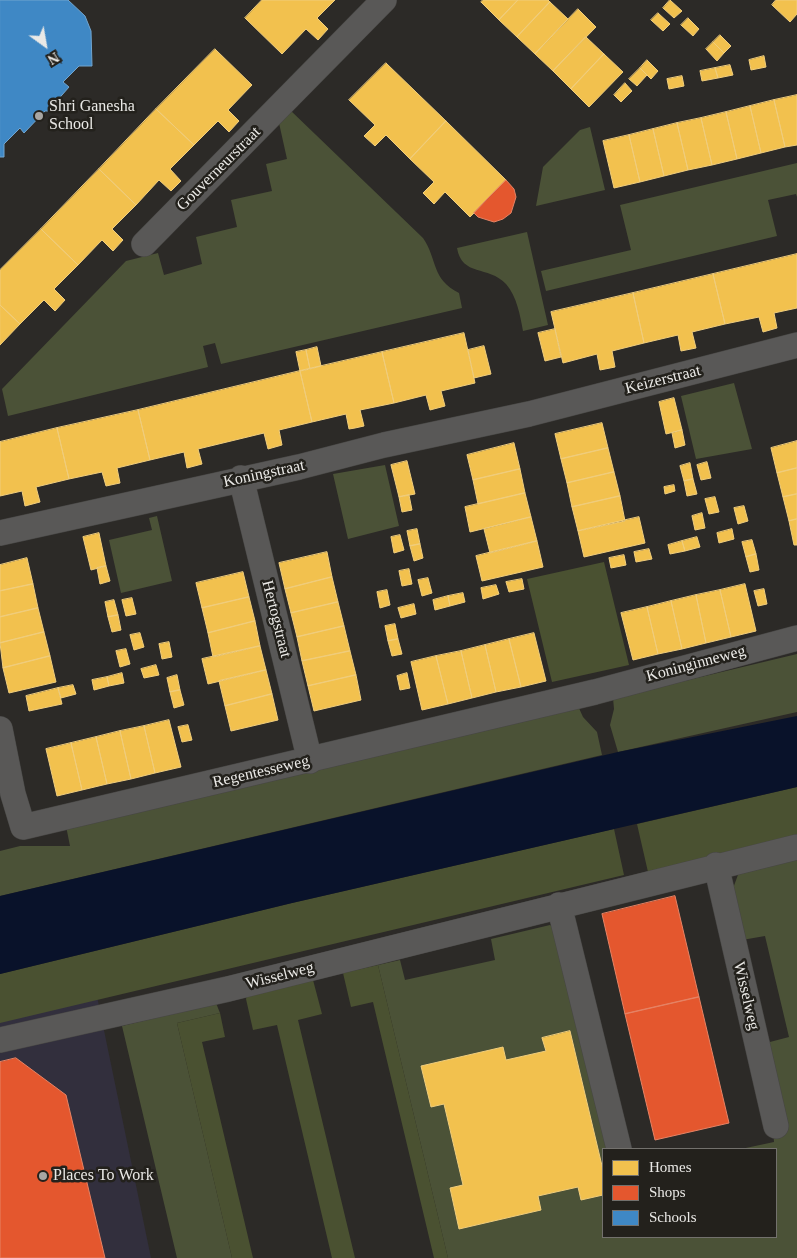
<!DOCTYPE html>
<html>
<head>
<meta charset="utf-8">
<style>
	body { margin:0 }
	#map { position:relative; width:797px; height:1258px; overflow:hidden; background:#2c2a27; font-family:"Times New Roman",serif }
	canvas { display:block }
	.legend { position:absolute; left:602px; top:1148px; width:175px; height:90px; box-sizing:border-box; background:#23211c; border:1px solid #73716d; margin:0; padding:6px 9px; list-style:none; font-size:15px; color:#eae9e6 }
	.legend li { display:flex; align-items:center; gap:10px; height:25px }
	.legend b { width:25px; border:1px solid #73716d }
	.north { position:absolute; left:20px; top:20px; width:50px; height:50px; -webkit-text-stroke:4px #23211c; paint-order:stroke; rotate:148deg; font-size:14px; font-weight:700; line-height:20px; text-align:center; color:#eae9e6 }
	.north::after { content:''; display:block; margin:auto; width:18px; height:22px; background:#eae9e6; clip-path:polygon(50% 0,100% 100%,50% 72%,0 100%) }
</style>
</head>
<body>
<div id="map">
<canvas width="797" height="1258"></canvas>
<ul class="legend">
<li><b style="height:14px;background:#f2c14e"></b>Homes</li>
<li><b style="height:14px;background:#e4572e"></b>Shops</li>
<li><b style="height:14px;background:#3f88c5"></b>Schools</li>
</ul>
<div class="north">N</div>
</div>
<script>
const c = document.querySelector('canvas').getContext('2d');
c.lineJoin = 'round';
function paint(path, color) { c.fillStyle = color; c.fill(path, 'evenodd'); }
function trace(path, color, width, dash) { c.strokeStyle = color; c.lineWidth = width; c.lineCap = dash ? 'butt' : 'round'; c.setLineDash(dash || []); c.stroke(path); }
function write(font, color, halo, rows, align = 'center') {
  c.font = font + ' "Times New Roman",serif'; c.lineWidth = 5; c.setLineDash([]); c.textBaseline = 'middle'; c.strokeStyle = halo; c.fillStyle = color; for (const [text, x, y, turn = 0] of rows) {
    c.save(); c.translate(x, y); c.rotate((+turn || 0) * Math.PI / 180); c.textAlign = isNaN(turn) ? turn : align; if (halo) c.strokeText(text, 0, 0); c.fillText(text, 0, 0); c.restore();
  }
}
paint(new Path2D(`
	M 93,977 L 151,1258 L 0,1258 L 0,997 Z`), '#322f3d');
paint(new Path2D(`
	M 289,109 L 423,238 C 438,260 431,279 459,293 L 462,308 L 221,364 L 215,343 L 203,346 L 208,367 L 8,416 L 2,389 L 126,261 L 158,253 L 164,275 L 202,264 L 196,237 L 237,227 L 231,200 L 272,191 L 266,164 L 287,159 L 279,123 Z
	M 590,127 L 605,190 L 536,206 L 543,167 L 580,130 Z
	M 797,163 L 797,197 L 796,194 L 768,200 L 777,236 L 546,291 L 541,271 L 631,250 L 620,205 Z
	M 527,232 L 548,325 L 523,331 C 520,315 517,297 506,284 C 488,265 462,277 457,248 Z
	M 734,383 L 752,449 L 696,459 L 681,396 Z
	M 385,465 L 399,526 L 348,539 L 333,474 Z
	M 157,516 L 172,581 L 121,593 L 109,540 L 152,530 L 149,518 Z
	M 797,654 L 797,712 L 618,752 L 610,725 L 614,709 L 613,698 Z
	M 578,706 L 583,717 L 597,732 L 602,755 L 0,896 L 0,851 L 20,846 L 70,846 L 66,826 Z
	M 797,858 L 797,1258 L 448,1258 L 378,965 L 400,960 L 405,980 L 495,960 L 491,939 L 550,925 L 555,928 L 608,1149 L 603,1149 L 603,1237 L 776,1237 L 776,1149 L 741,1149 L 774,1142 L 766,1043 L 789,1037 L 765,936 L 742,940 L 731,894 L 739,872 Z
	M 216,1003 L 220,1013 L 177,1023 L 232,1258 L 177,1258 L 122,1026 Z`), '#4b5237');
paint(new Path2D(`
	M 604,562 L 629,665 L 552,682 L 527,579 Z
	M 797,787 L 797,837 L 648,872 L 637,824 Z
	M 614,829 L 624,875 L 0,1023 L 0,974 L 292,903 Z
	M 378,965 L 448,1258 L 434,1258 L 373,1002 L 351,1007 L 343,973 Z
	M 313,980 L 322,1014 L 298,1020 L 355,1258 L 332,1258 L 277,1025 L 253,1030 L 246,999 L 247,996 Z
	M 220,1013 L 225,1037 L 202,1042 L 253,1258 L 232,1258 L 177,1023 Z`), '#4a5131');
paint(new Path2D(`
	M 797,716 L 797,787 L 292,903 L 0,974 L 0,896 L 618,752 Z`), '#09122a');
const homes = new Path2D(`
	M 262,0 L 335,0 L 317,18 L 328,29 L 318,40 L 306,29 L 282,54 L 245,18 Z
	M 483,0 L 518,0 L 499,20 L 481,2 Z
	M 518,0 L 548,0 L 550,2 L 517,37 L 499,20 Z
	M 670,0 L 682,11 L 674,18 L 663,8 Z
	M 776,0 L 797,0 L 797,14 L 790,22 L 772,5 Z
	M 550,2 L 568,19 L 535,54 L 517,37 Z
	M 578,9 L 596,27 L 553,71 L 535,54 Z
	M 658,13 L 670,24 L 663,31 L 651,20 Z
	M 688,18 L 699,29 L 693,36 L 681,25 Z
	M 720,35 L 731,46 L 724,53 L 713,42 Z
	M 586,37 L 604,54 L 571,89 L 553,71 Z
	M 713,42 L 724,53 L 717,61 L 706,49 Z
	M 215,49 L 252,85 L 228,110 L 239,121 L 229,132 L 218,121 L 194,145 L 156,109 Z
	M 604,54 L 623,72 L 589,107 L 571,89 Z
	M 764,56 L 766,67 L 751,70 L 749,60 Z
	M 647,60 L 658,71 L 651,79 L 640,68 Z
	M 386,63 L 446,121 L 410,159 L 386,135 L 375,146 L 364,136 L 375,125 L 349,100 Z
	M 730,65 L 733,75 L 718,78 L 715,68 Z
	M 640,68 L 647,75 L 637,86 L 629,79 Z
	M 715,68 L 718,78 L 702,81 L 700,71 Z
	M 682,76 L 684,86 L 669,89 L 667,79 Z
	M 625,83 L 632,91 L 621,102 L 614,95 Z
	M 797,95 L 797,145 L 785,147 L 774,100 Z
	M 774,100 L 785,147 L 761,153 L 750,106 Z
	M 750,106 L 761,153 L 737,159 L 726,112 Z
	M 156,109 L 194,145 L 170,169 L 181,181 L 171,191 L 159,180 L 136,205 L 99,169 Z
	M 726,112 L 737,159 L 712,165 L 701,118 Z
	M 701,118 L 712,165 L 688,170 L 677,123 Z
	M 446,121 L 506,180 L 470,217 L 445,192 L 434,204 L 423,193 L 434,182 L 410,159 Z
	M 677,123 L 688,170 L 664,176 L 653,129 Z
	M 653,129 L 664,176 L 640,182 L 629,135 Z
	M 629,135 L 640,182 L 614,188 L 603,141 Z
	M 99,169 L 136,205 L 112,229 L 123,240 L 113,251 L 102,240 L 78,265 L 41,229 Z
	M 41,229 L 78,265 L 54,289 L 65,300 L 55,311 L 44,300 L 20,324 L 0,305 L 0,270 Z
	M 797,254 L 797,308 L 774,313 L 777,328 L 763,332 L 759,317 L 725,324 L 713,274 Z
	M 713,274 L 725,324 L 692,332 L 696,348 L 681,351 L 678,335 L 644,343 L 633,293 Z
	M 633,293 L 644,343 L 612,351 L 615,367 L 600,370 L 597,354 L 563,363 L 551,312 Z
	M 0,305 L 20,324 L 0,345 Z
	M 555,329 L 561,357 L 545,361 L 538,333 Z
	M 464,333 L 475,383 L 441,391 L 445,406 L 430,410 L 426,395 L 394,403 L 382,352 Z
	M 484,346 L 491,374 L 474,378 L 468,350 Z
	M 317,347 L 321,366 L 310,369 L 306,350 Z
	M 306,350 L 310,369 L 300,371 L 296,352 Z
	M 382,352 L 394,403 L 360,410 L 364,426 L 355,428 L 349,429 L 346,414 L 312,422 L 300,371 Z
	M 300,371 L 312,422 L 279,430 L 282,445 L 268,449 L 264,433 L 198,449 L 202,464 L 187,468 L 184,452 L 150,460 L 138,410 Z
	M 674,398 L 682,430 L 666,434 L 659,402 Z
	M 138,410 L 150,460 L 117,468 L 120,483 L 106,486 L 102,472 L 69,479 L 57,428 Z
	M 602,423 L 608,448 L 561,459 L 555,434 Z
	M 57,428 L 69,479 L 36,487 L 40,502 L 25,506 L 22,491 L 0,496 L 0,442 Z
	M 682,430 L 685,445 L 675,448 L 672,433 Z
	M 797,441 L 797,468 L 777,473 L 771,448 Z
	M 514,443 L 520,469 L 473,480 L 467,455 Z
	M 608,448 L 614,472 L 567,483 L 561,459 Z
	M 407,461 L 415,494 L 399,497 L 391,465 Z
	M 707,462 L 711,478 L 701,480 L 697,465 Z
	M 690,463 L 693,479 L 684,481 L 680,466 Z
	M 797,468 L 797,494 L 783,497 L 777,473 Z
	M 520,469 L 525,493 L 478,504 L 473,480 Z
	M 614,472 L 620,496 L 572,507 L 567,483 Z
	M 693,479 L 697,494 L 687,496 L 684,481 Z
	M 674,485 L 675,491 L 665,494 L 664,487 Z
	M 525,493 L 531,517 L 470,532 L 465,507 Z
	M 797,494 L 797,519 L 789,521 L 783,497 Z
	M 409,495 L 412,510 L 402,512 L 399,497 Z
	M 620,496 L 625,521 L 578,531 L 572,507 Z
	M 715,497 L 719,512 L 709,514 L 705,499 Z
	M 744,506 L 748,521 L 738,524 L 734,508 Z
	M 702,513 L 705,528 L 695,530 L 692,516 Z
	M 531,517 L 537,541 L 490,553 L 484,529 Z
	M 639,517 L 645,543 L 584,557 L 578,531 Z
	M 797,519 L 797,545 L 794,545 L 789,521 Z
	M 417,529 L 420,544 L 410,546 L 407,531 Z
	M 732,529 L 734,539 L 719,543 L 717,533 Z
	M 99,533 L 106,566 L 91,570 L 83,537 Z
	M 400,535 L 404,550 L 394,553 L 391,537 Z
	M 697,537 L 700,547 L 685,551 L 682,541 Z
	M 752,540 L 756,554 L 746,557 L 742,542 Z
	M 537,541 L 543,567 L 482,581 L 476,556 Z
	M 682,541 L 685,551 L 670,554 L 668,545 Z
	M 420,544 L 423,558 L 414,561 L 410,546 Z
	M 649,549 L 652,559 L 636,562 L 634,552 Z
	M 327,552 L 332,577 L 285,589 L 279,563 Z
	M 756,554 L 759,570 L 750,572 L 746,557 Z
	M 624,555 L 626,565 L 611,568 L 609,558 Z
	M 27,558 L 33,584 L 0,591 L 0,565 Z
	M 106,566 L 110,581 L 100,584 L 97,568 Z
	M 409,569 L 412,584 L 402,586 L 399,571 Z
	M 243,572 L 249,597 L 202,608 L 196,583 Z
	M 332,577 L 338,602 L 291,613 L 285,589 Z
	M 428,578 L 432,593 L 422,596 L 418,580 Z
	M 522,579 L 524,589 L 509,592 L 506,582 Z
	M 33,584 L 38,608 L 0,617 L 0,591 Z
	M 745,584 L 756,631 L 731,637 L 720,590 Z
	M 496,585 L 499,594 L 483,599 L 481,588 Z
	M 764,589 L 767,604 L 758,606 L 754,591 Z
	M 387,590 L 390,605 L 380,608 L 377,592 Z
	M 720,590 L 731,637 L 706,643 L 696,595 Z
	M 463,593 L 465,602 L 450,606 L 448,596 Z
	M 696,595 L 706,643 L 682,649 L 671,601 Z
	M 448,596 L 450,606 L 435,610 L 433,600 Z
	M 249,597 L 255,621 L 208,633 L 202,608 Z
	M 132,598 L 136,614 L 126,616 L 122,600 Z
	M 114,600 L 118,615 L 108,617 L 105,602 Z
	M 671,601 L 682,649 L 658,654 L 647,607 Z
	M 338,602 L 344,626 L 297,637 L 291,613 Z
	M 414,604 L 416,614 L 401,618 L 398,608 Z
	M 647,607 L 658,654 L 633,660 L 621,613 Z
	M 38,608 L 44,632 L 0,643 L 0,617 Z
	M 118,615 L 121,630 L 112,632 L 108,617 Z
	M 255,621 L 260,646 L 213,657 L 208,633 Z
	M 395,624 L 398,639 L 388,641 L 385,626 Z
	M 344,626 L 350,651 L 302,661 L 297,637 Z
	M 44,632 L 50,656 L 3,668 L 0,643 Z
	M 140,633 L 144,647 L 134,650 L 130,635 Z
	M 534,633 L 546,681 L 521,687 L 509,639 Z
	M 398,639 L 402,654 L 392,656 L 388,641 Z
	M 509,639 L 521,687 L 496,692 L 485,645 Z
	M 169,642 L 172,657 L 162,659 L 159,644 Z
	M 485,645 L 496,692 L 472,698 L 461,651 Z
	M 260,646 L 266,670 L 208,684 L 202,659 Z
	M 126,649 L 130,664 L 120,667 L 116,651 Z
	M 350,651 L 356,675 L 308,686 L 302,661 Z
	M 461,651 L 472,698 L 448,704 L 436,656 Z
	M 50,656 L 56,682 L 9,693 L 3,668 Z
	M 436,656 L 448,704 L 422,710 L 411,662 Z
	M 156,665 L 159,675 L 144,678 L 141,669 Z
	M 266,670 L 272,694 L 225,706 L 219,681 Z
	M 122,673 L 124,683 L 109,686 L 107,677 Z
	M 407,673 L 410,688 L 400,690 L 397,676 Z
	M 177,675 L 180,690 L 170,692 L 167,678 Z
	M 356,675 L 361,700 L 314,711 L 308,686 Z
	M 107,677 L 109,686 L 94,690 L 92,680 Z
	M 73,685 L 76,694 L 61,698 L 58,688 Z
	M 58,688 L 62,704 L 29,711 L 26,696 Z
	M 180,690 L 184,705 L 174,708 L 170,692 Z
	M 272,694 L 278,720 L 231,731 L 225,706 Z
	M 169,720 L 181,767 L 155,773 L 144,726 Z
	M 188,725 L 192,740 L 182,742 L 178,727 Z
	M 144,726 L 155,773 L 131,779 L 120,731 Z
	M 120,731 L 131,779 L 107,784 L 96,737 Z
	M 96,737 L 107,784 L 82,790 L 71,743 Z
	M 71,743 L 82,790 L 57,796 L 46,749 Z
	M 570,1031 L 603,1170 L 603,1195 L 581,1200 L 578,1187 L 538,1196 L 541,1210 L 459,1229 L 450,1188 L 463,1185 L 444,1104 L 431,1107 L 421,1066 L 503,1047 L 506,1060 L 546,1051 L 542,1038 Z`);
paint(homes, '#f2c14e');
trace(homes, '#f0cd7c', 1);
const shops = new Path2D(`
	M 506,180 L 514,189 L 516,197 L 511,213 L 503,219 L 494,222 L 478,217 L 474,213 Z
	M 675,896 L 699,997 L 625,1014 L 602,914 Z
	M 699,997 L 729,1123 L 655,1140 L 625,1014 Z
	M 16,1058 L 66,1095 L 105,1258 L 0,1258 L 0,1062 Z`);
paint(shops, '#e4572e');
trace(shops, '#e68365', 1);
const schools = new Path2D(`
	M 0,0 L 68,0 L 85,16 L 91,31 L 92,66 L 79,66 L 63,82 L 69,87 L 48,111 L 45,111 L 24,133 L 20,128 L 4,144 L 4,157 L 0,157 Z`);
paint(schools, '#3f88c5');
trace(schools, '#72a5cf', 1);
const street = new Path2D(`
	M 144,244 L 384,0
	M 241,478 L 310,761
	M 0,533 L 299,467 L 384,445 L 529,414 L 797,345
	M 0,729 L 13,794 L 23,827 L 595,692 L 797,638
	M 716,865 L 776,1126
	M 559,905 L 619,1149
	M 0,1040 L 228,989 L 797,847`);
trace(street, '#474644', 26);
trace(street, '#595857', 25);
for (const [x, y, r, color] of [
	[39,116,5,"#a8a6a3"],
	[43,1176,5,"#a8a6a3"]
]) { const dot = new Path2D(); dot.arc(x, y, r, 0, 2 * Math.PI); c.fillStyle = color; c.fill(dot); trace(dot, '#23211c', 2); }
write('16px', '#eae9e6', '#23211c', [
	["Shri Ganesha",49,107],
	["School",49,125],
	["Places To Work",53,1176]
], 'left');
write('16px', '#eae9e6', '#23211c', [
	["Gouverneurstraat",219,169,-45],
	["Keizerstraat",663,380,-14],
	["Koningstraat",264,474,-12],
	["Hertogstraat",276,619,76],
	["Koninginneweg",696,664,-15],
	["Regentesseweg",261,772,-13],
	["Wisselweg",280,976,-14],
	["Wisselweg",746,996,77]
]);
</script>
</body>
</html>
